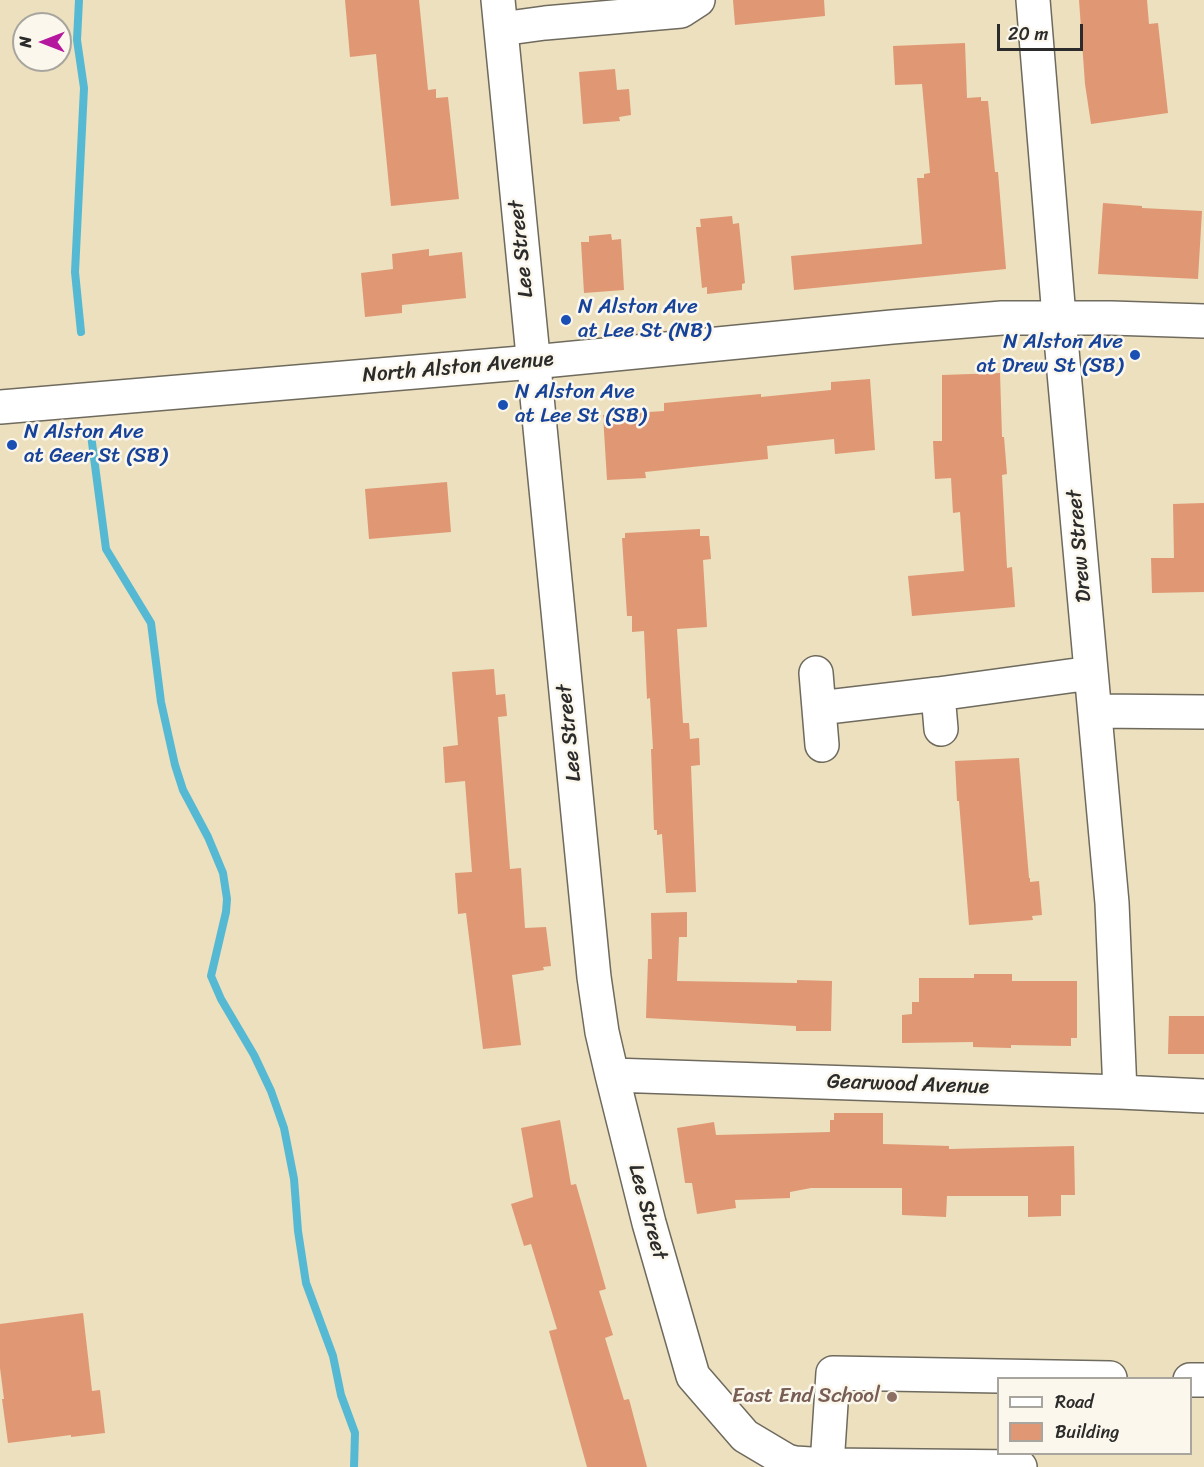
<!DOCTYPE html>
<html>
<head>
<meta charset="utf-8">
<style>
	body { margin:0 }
	#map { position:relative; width:1204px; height:1467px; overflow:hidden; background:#ece0be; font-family:Sriracha,sans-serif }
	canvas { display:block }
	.legend { position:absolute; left:997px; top:1377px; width:195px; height:78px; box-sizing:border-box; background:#fbf7ec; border:2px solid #a8a59f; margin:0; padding:8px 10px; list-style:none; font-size:18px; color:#2b2b2b }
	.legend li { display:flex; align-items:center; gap:12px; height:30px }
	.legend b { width:30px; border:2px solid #a8a59f }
	.north { position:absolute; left:12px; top:12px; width:60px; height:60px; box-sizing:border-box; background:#fbf7ec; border:2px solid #a8a59f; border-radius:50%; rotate:270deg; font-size:16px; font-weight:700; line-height:24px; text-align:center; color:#2b2b2b }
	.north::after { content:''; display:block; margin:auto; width:21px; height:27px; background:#b5179e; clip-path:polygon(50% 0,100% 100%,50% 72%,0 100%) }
	.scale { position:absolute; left:997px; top:24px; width:86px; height:27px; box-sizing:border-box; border:3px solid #2b2b2b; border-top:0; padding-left:8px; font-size:18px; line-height:21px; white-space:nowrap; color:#2b2b2b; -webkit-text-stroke:4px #fbf7ec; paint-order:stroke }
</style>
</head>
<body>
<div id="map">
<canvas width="1204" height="1467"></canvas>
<ul class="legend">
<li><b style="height:8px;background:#fff"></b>Road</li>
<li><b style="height:16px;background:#e09774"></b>Building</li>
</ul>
<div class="north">N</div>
<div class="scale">20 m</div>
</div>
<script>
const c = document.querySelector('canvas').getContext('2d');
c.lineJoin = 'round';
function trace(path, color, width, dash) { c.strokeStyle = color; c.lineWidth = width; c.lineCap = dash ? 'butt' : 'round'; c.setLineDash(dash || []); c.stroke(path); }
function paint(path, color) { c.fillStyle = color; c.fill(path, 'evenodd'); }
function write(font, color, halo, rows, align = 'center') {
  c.font = font + ' Sriracha,sans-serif'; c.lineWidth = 5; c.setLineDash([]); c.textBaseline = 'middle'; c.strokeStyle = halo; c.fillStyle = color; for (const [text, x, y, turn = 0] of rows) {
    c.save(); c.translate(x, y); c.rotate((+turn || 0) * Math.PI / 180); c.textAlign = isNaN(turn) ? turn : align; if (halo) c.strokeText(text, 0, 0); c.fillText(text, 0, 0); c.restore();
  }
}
trace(new Path2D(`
	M 79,0 L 77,40 L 84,88 L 75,272 L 81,332
	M 91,435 L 106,549 L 151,623 L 161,702 L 175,765 L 183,790 L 208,837 L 223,873 L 227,899 L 226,912 L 211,976 L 221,999 L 254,1055 L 271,1091 L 284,1128 L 294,1179 L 298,1231 L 306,1283 L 333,1356 L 341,1395 L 355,1433 L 354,1467`), '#55b9d4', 8);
paint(new Path2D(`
	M 345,0 L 419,0 L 428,90 L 436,89 L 436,98 L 448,97 L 459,199 L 391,206 L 376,54 L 350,57 Z
	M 733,0 L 824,0 L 825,16 L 735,25 Z
	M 1079,0 L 1147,0 L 1149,24 L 1158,23 L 1168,113 L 1091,124 L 1085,84 Z
	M 965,43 L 967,98 L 981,97 L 981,101 L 988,101 L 995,172 L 998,172 L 1006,269 L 794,290 L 791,256 L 922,244 L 917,178 L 924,178 L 924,174 L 930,173 L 922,84 L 895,85 L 893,46 Z
	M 615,69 L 617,90 L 629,89 L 631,115 L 619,117 L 620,121 L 583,124 L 579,72 Z
	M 1103,203 L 1142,206 L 1142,208 L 1202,211 L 1198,279 L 1098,274 Z
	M 732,216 L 733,224 L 739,223 L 745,283 L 742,284 L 742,290 L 707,294 L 707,287 L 702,288 L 696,227 L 701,227 L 700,219 Z
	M 611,234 L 612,240 L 621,239 L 624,290 L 584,293 L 581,242 L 589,242 L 589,236 Z
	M 429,249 L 429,256 L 462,252 L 466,298 L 402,305 L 402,313 L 365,317 L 361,273 L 393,269 L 392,254 Z
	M 1000,373 L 1002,437 L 1004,437 L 1007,474 L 1002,475 L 1007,568 L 1012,567 L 1015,607 L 912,616 L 908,576 L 964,571 L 960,512 L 953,513 L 951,478 L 935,479 L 933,441 L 942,441 L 942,375 Z
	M 870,379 L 875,450 L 835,454 L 834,439 L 767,446 L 768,459 L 645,472 L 646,478 L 607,480 L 603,415 L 664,411 L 664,403 L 761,394 L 761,397 L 831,390 L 831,382 Z
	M 447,482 L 451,532 L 369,539 L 365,489 Z
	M 1204,503 L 1204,592 L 1152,593 L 1151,558 L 1174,558 L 1173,504 Z
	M 700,529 L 700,536 L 709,536 L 711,559 L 703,560 L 707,627 L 677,629 L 683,723 L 689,723 L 690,739 L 699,738 L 700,765 L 691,766 L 696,892 L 666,893 L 662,834 L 657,835 L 657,830 L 654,830 L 651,749 L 653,749 L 650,698 L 647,699 L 644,631 L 632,632 L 632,616 L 627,616 L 622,538 L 625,538 L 625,533 Z
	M 494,669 L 496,695 L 505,694 L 507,716 L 498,717 L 510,869 L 521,868 L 525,928 L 546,927 L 551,966 L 543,967 L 544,970 L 512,975 L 521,1045 L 483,1049 L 466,913 L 458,914 L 455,873 L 472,872 L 465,781 L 445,783 L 443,747 L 458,745 L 452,672 Z
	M 1019,758 L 1029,878 L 1030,878 L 1030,882 L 1039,881 L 1042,915 L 1032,916 L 1033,920 L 969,925 L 959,801 L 957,801 L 955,761 Z
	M 687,912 L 687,937 L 679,937 L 677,981 L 797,983 L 797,980 L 832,981 L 831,1031 L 796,1031 L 796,1026 L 646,1018 L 648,959 L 652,959 L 651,913 Z
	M 974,974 L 1012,974 L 1012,981 L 1077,981 L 1077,1038 L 1071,1038 L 1071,1046 L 1011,1045 L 1011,1048 L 973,1047 L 973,1042 L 902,1043 L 902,1015 L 912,1014 L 912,1002 L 919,1002 L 919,978 L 974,978 Z
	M 1169,1016 L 1204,1016 L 1204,1054 L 1168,1054 Z
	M 834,1113 L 883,1113 L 883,1144 L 949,1146 L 949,1149 L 1074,1146 L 1075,1195 L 1061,1195 L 1061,1216 L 1028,1217 L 1028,1196 L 947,1196 L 946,1217 L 902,1215 L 902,1188 L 811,1188 L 790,1192 L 790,1198 L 735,1200 L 736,1208 L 697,1214 L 692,1183 L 685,1183 L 677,1128 L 714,1122 L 716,1135 L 830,1132 L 830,1120 L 834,1120 Z
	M 560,1120 L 571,1185 L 576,1184 L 606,1289 L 599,1291 L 613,1335 L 605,1338 L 624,1400 L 629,1399 L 647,1467 L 587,1467 L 549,1331 L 557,1329 L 531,1244 L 524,1246 L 511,1204 L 533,1197 L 521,1128 Z
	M 83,1313 L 92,1391 L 100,1390 L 105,1433 L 71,1437 L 71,1435 L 8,1443 L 2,1399 L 4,1399 L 0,1368 L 0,1324 Z`), '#e09774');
const minor = new Path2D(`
	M 498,0 L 594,977 L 602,1032 L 612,1075 L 649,1223 L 693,1376 L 745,1436 L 787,1461 L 795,1463 L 827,1465 L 1020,1467
	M 1033,0 L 1059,317 L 1112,903 L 1120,1092
	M 501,29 L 545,23 L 681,11 L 698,0
	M 816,673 L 822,745
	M 938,694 L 1091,673
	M 819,708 L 938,694 L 941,729
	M 1095,711 L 1204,712
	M 612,1075 L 1120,1092 L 1204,1096
	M 1190,1380 L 1204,1380
	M 827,1465 L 833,1373 L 1110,1378`);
const major = new Path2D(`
	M 0,407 L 533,362 L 892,327 L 1002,318 L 1111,318 L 1204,321`);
trace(minor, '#6f6a5e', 36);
trace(major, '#6f6a5e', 36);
trace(minor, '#fff', 33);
trace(major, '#fff', 33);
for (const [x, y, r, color] of [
	[566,320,6,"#1a4fb4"],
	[1135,355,6,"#1a4fb4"],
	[503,405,6,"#1a4fb4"],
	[12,445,6,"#1a4fb4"],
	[892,1397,6,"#8d6e63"]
]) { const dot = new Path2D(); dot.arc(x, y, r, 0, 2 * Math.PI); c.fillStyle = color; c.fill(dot); trace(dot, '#fbf7ec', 2); }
write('21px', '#2b2b2b', '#fbf7ec', [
	["Lee Street",522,249,-96],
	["North Alston Avenue",458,368,-5],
	["Drew Street",1080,546,-95],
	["Lee Street",570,733,-96],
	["Gearwood Avenue",908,1085,2],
	["Lee Street",647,1212,75]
]);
write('21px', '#164399', '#fbf7ec', [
	["N Alston Ave",578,308],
	["at Lee St (NB)",578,332],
	["N Alston Ave",1123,343,"right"],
	["at Drew St (SB)",1123,367,"right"],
	["N Alston Ave",515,393],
	["at Lee St (SB)",515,417],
	["N Alston Ave",24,433],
	["at Geer St (SB)",24,457]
], 'left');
write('21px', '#785e54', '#fbf7ec', [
	["East End School",880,1397]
], 'right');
</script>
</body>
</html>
